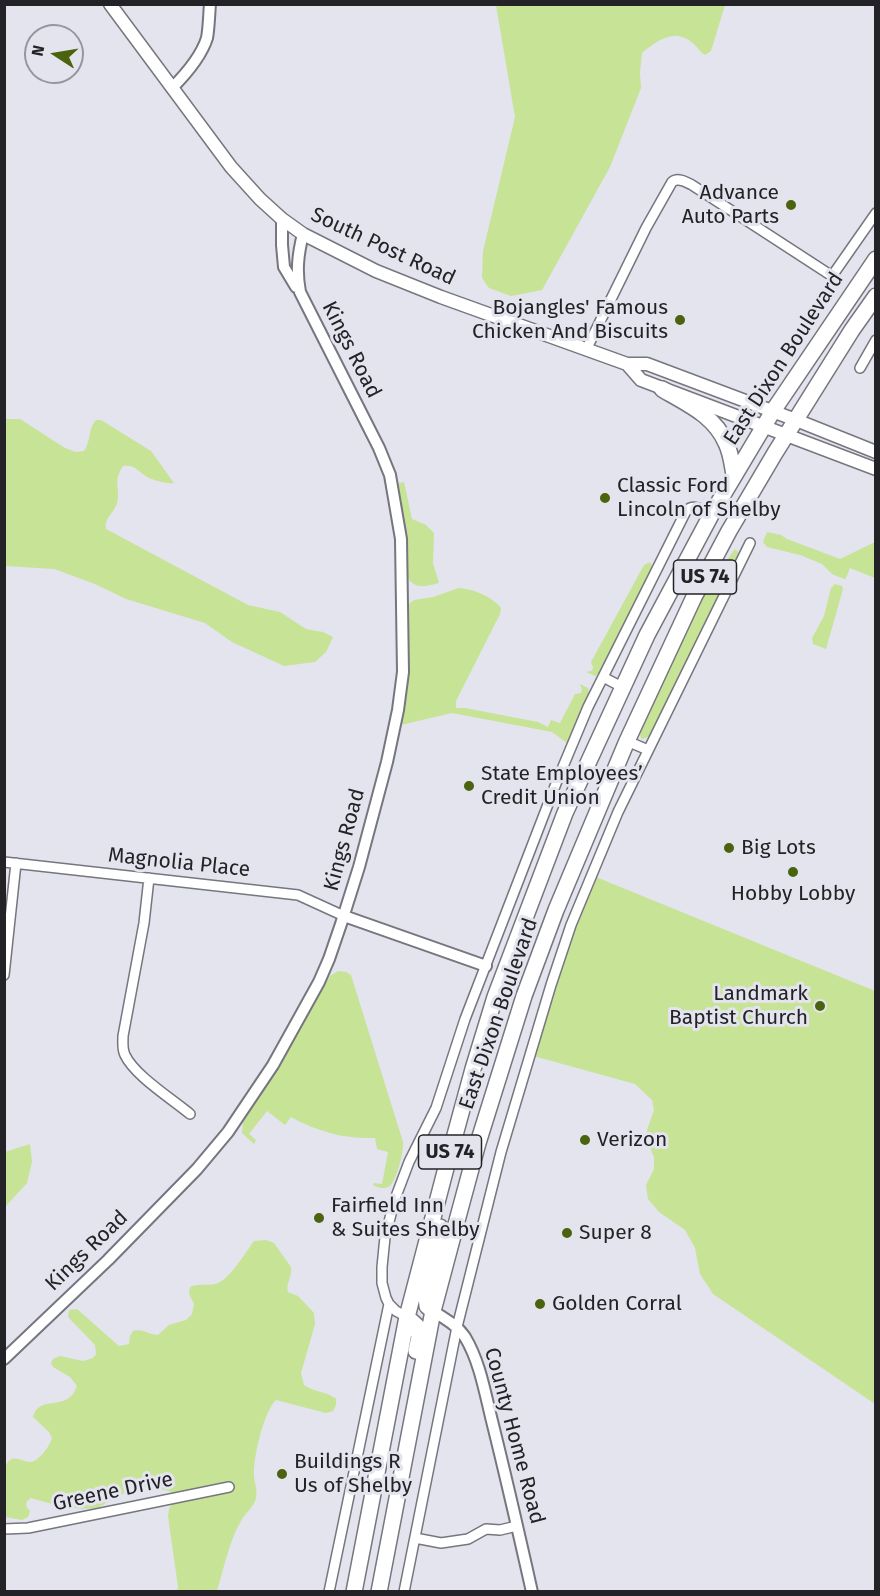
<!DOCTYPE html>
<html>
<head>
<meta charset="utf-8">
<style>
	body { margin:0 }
	#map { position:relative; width:880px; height:1596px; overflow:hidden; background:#e3e4ed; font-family:"Fira Sans",sans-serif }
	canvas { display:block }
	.frame { position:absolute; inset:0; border:6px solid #232327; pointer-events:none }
	.north { position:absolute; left:24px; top:24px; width:60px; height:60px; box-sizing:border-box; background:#e3e4ed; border:2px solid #96979e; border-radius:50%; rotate:282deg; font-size:16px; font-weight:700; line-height:24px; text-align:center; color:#232327 }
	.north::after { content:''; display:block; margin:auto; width:21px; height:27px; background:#4b620e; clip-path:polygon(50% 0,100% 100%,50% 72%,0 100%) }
</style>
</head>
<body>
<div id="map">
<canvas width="880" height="1596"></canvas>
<div class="frame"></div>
<div class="north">N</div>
</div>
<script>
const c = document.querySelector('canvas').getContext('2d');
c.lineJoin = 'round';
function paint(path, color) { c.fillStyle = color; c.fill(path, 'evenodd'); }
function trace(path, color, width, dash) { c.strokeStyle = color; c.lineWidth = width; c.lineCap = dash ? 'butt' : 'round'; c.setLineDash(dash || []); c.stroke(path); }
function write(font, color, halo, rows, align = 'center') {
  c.font = font + ' "Fira Sans",sans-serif'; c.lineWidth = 6; c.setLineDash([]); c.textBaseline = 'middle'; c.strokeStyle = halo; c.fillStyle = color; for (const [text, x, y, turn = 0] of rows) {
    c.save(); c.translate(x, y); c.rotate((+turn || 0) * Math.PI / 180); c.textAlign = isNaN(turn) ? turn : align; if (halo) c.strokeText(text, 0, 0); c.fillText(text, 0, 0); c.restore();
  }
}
paint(new Path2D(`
	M 496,5 L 725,5 L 711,51 L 705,55 C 700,52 699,49 695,45 C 677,27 658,39 642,53 L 640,73 L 641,88 L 610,167 L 542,290 L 511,296 L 489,288 L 482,278 L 483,251 L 515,117 Z
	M 5,419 L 20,419 L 65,448 L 76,452 L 84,451 C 91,442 88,428 96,420 L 101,420 L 151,451 L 174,483 C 166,484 157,481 149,478 C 139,473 136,464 123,466 C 112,483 121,488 117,503 C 114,513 104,518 106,529 L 248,605 L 280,612 L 306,629 L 323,632 L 333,637 L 326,652 L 315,662 L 284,666 L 232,642 L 205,623 L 126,599 L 95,584 L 54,569 L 5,566 Z
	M 404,482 L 412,519 L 426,525 L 434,533 L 433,563 L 439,583 C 428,586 415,590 408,578 L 405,527 L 398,486 L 399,483 Z
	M 767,532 L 781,535 L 787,539 L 840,559 L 875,542 L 875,578 L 850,568 L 846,578 L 844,579 L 832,574 L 822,564 L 800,555 L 767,547 L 763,542 Z
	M 735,549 L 739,553 L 737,562 L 650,736 L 643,739 L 641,738 L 639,729 L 708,586 Z
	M 650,562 L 652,566 L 650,570 L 599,674 L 595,676 L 586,672 L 591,671 C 595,667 592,666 591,662 L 644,565 Z
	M 835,584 L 842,586 L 843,589 L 826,649 L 813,644 L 812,638 L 824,616 L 831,588 Z
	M 459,588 C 473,589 493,597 501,608 L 500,614 L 456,701 L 456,708 L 465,708 L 538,722 L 548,727 L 551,720 L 560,723 L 575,694 L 581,693 L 582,690 L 580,684 L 588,688 L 589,693 L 567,743 L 552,732 L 452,713 L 401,725 L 407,681 L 407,608 L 409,604 L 414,600 L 433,597 Z
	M 591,875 L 875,991 L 875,1404 L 713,1294 L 700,1274 L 695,1248 L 685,1230 L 659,1212 L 648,1199 L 646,1185 L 654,1169 L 654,1157 L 648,1143 L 647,1130 L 654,1110 L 652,1100 L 635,1084 L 530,1055 Z
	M 338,971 L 346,972 L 351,975 L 403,1142 C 404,1151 397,1178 391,1185 C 386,1190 378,1188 373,1185 L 374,1183 L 382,1184 L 388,1152 L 377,1149 L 375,1138 C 345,1139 318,1132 291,1117 L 285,1125 L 267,1111 L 249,1134 L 256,1140 L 254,1144 L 242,1133 L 243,1122 L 330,976 Z
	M 30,1144 L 32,1162 L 27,1183 L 5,1207 L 5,1152 Z
	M 266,1240 L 274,1243 L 291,1267 C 293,1276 285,1284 288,1292 L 298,1296 L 314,1313 L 315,1324 L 301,1373 L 304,1385 C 313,1392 327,1391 336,1399 L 336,1405 L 333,1411 L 326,1413 L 276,1400 C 264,1411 253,1458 254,1475 C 254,1483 258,1489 256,1498 C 254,1507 245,1513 241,1521 C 230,1539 223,1571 217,1591 L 177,1591 L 178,1587 L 168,1516 L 169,1509 L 173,1502 L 171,1492 C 148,1484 133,1488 112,1499 C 107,1502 101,1507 96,1508 C 75,1511 51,1504 31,1498 L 27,1501 L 26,1506 L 30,1511 L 28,1517 L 22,1520 L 5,1517 C 5,1507 2,1471 6,1465 C 13,1452 22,1463 31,1462 C 39,1461 50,1446 52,1438 L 49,1432 L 33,1417 C 39,1393 67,1414 77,1386 L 70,1377 L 53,1367 L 51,1363 L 53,1359 L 60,1356 L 83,1361 L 93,1358 L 96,1354 L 95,1345 L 68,1317 L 69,1310 L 77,1309 L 119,1346 L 129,1344 L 130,1336 L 133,1331 C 143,1328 149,1335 158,1335 L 169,1325 L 186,1320 L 192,1314 L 194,1304 L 189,1294 L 190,1287 C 199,1283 206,1286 215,1284 C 229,1281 245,1253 254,1241 Z`), '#c7e396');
const minor = new Path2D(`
	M 586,350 L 646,228 L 672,182 C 678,177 686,182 692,185 L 832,276 L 876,213
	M 860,368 L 876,340
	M 603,677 L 622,687
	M 627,741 L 648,750
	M 4,862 L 298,895 L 344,916
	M 149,878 L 144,923 L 123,1036 C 123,1043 122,1049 125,1055 C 134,1075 172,1099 190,1114
	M 4,975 L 16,863
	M 407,1317 L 396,1311 L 389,1304 L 386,1298 L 382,1283 L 382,1267 L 385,1237 L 395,1199 L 409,1162 L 436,1108 L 465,1019 L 557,781 L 588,707 L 686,511 C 694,503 703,510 711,515
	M 4,1529 L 28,1528 L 229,1487
	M 415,1538 L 441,1543 L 468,1539 L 486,1529 L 500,1530 L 517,1526
	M 329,1592 L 389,1304
	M 404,1592 L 457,1327 L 501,1152 L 551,985 L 571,925 L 618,812 L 750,543`);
const tertiary = new Path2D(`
	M 172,88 C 186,74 201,57 207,38 C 209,27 209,15 210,4
	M 282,219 L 282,245 L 284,267 L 296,287
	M 344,916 L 486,966
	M 433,1311 C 445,1319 457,1325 465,1337 C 480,1362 485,1393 492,1421 C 506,1477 519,1534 532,1592
	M 4,1359 L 108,1260 L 197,1169 L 228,1132 L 273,1065 L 319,982 L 329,959 L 341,924 L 359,867 L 387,762 L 398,710 L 403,672 L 401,539 L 390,475 L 379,448 L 300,292 C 296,271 298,254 303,234`);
const secondary = new Path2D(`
	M 110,4 L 231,167 L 260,199 L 282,219 L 303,234 L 376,271 L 441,297 L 627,364 L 647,364 L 796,420 L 876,452
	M 627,364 L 641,380 L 876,469`);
const trunk = new Path2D(`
	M 662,389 C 687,404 714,415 726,443 C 731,453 732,464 734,475
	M 433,1311 L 427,1306 L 426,1295 L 440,1227
	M 407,1317 L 417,1326 L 419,1337 L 416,1351
	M 354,1592 L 407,1317 L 446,1168 L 473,1069 L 495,997 L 565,813 L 647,635 L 711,515 L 773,411 L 876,259
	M 379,1592 L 433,1311 L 458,1217 L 478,1143 L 524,996 L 556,910 L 627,741 L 694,597 L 729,531 L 775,453 L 852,330 L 876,296`);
trace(minor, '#75767e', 12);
trace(tertiary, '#75767e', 14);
trace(secondary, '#75767e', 15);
trace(trunk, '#75767e', 18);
trace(minor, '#fff', 9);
trace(tertiary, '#fff', 10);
trace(secondary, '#fff', 12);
trace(trunk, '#fff', 15);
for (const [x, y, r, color] of [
	[791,205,6,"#4b620e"],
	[680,320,6,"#4b620e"],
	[605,498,6,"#4b620e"],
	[469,786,6,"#4b620e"],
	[729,848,6,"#4b620e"],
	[793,872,6,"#4b620e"],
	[820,1006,6,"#4b620e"],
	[585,1140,6,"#4b620e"],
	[319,1218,6,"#4b620e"],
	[567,1233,6,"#4b620e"],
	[540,1304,6,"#4b620e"],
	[282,1474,6,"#4b620e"]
]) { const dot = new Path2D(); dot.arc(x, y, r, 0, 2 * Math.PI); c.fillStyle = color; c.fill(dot); trace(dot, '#e3e4ed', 2); }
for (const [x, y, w] of [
	[705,577,63],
	[450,1152,63]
]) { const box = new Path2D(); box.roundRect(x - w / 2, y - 17, w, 34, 4.5); c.fillStyle = '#e3e4ed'; c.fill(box); trace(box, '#232327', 1.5); }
write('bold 20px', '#232327', null, [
	["US 74",705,577],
	["US 74",450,1152]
]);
write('21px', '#232327', '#e3e4ed', [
	["Advance",779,193,"right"],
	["Auto Parts",779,217,"right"],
	["Bojangles' Famous",668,308,"right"],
	["Chicken And Biscuits",668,332,"right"],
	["Classic Ford",617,486],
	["Lincoln of Shelby",617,510],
	["State Employees’",481,774],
	["Credit Union",481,798],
	["Big Lots",741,848],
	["Hobby Lobby",793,894,"center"],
	["Landmark",808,994,"right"],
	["Baptist Church",808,1018,"right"],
	["Verizon",597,1140],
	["Fairfield Inn",331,1206],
	["& Suites Shelby",331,1230],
	["Super 8",579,1233],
	["Golden Corral",552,1304],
	["Buildings R",294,1462],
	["Us of Shelby",294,1486]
], 'left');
write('21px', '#232327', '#e3e4ed', [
	["South Post Road",383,247,25],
	["Kings Road",351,350,63],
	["East Dixon Boulevard",784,359,-57],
	["Kings Road",345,840,-75],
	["Magnolia Place",179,863,6],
	["East Dixon Boulevard",499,1014,-71],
	["Kings Road",87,1251,-44],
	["County Home Road",514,1436,75],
	["Greene Drive",113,1492,-12]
]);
</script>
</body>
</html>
